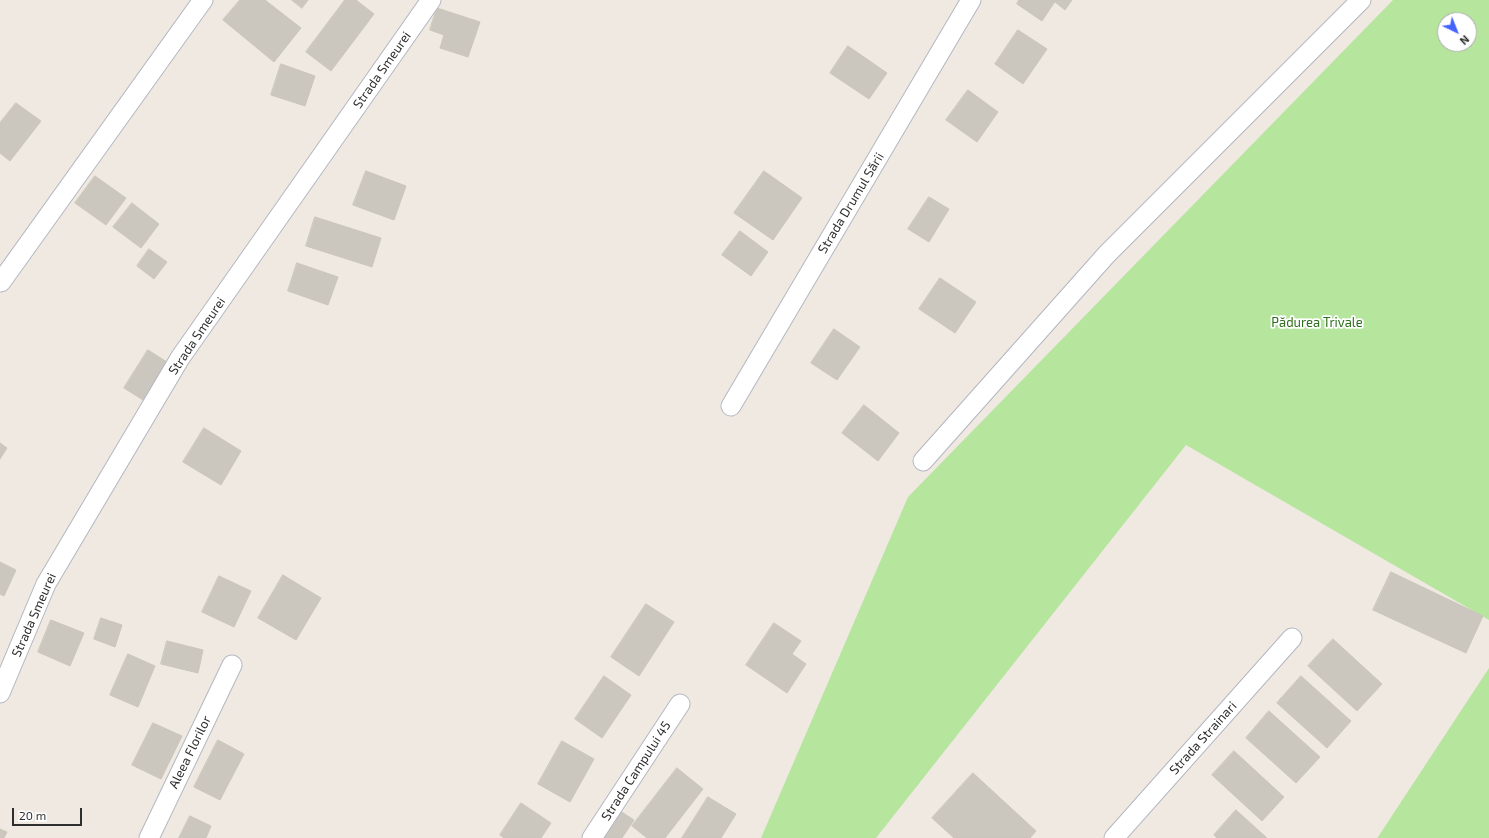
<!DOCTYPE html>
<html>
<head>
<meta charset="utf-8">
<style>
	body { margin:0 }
	#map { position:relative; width:1489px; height:838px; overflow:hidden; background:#efe9e1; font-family:"Exo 2",sans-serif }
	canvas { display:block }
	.north { position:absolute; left:1437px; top:12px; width:40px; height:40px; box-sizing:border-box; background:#fff; border:1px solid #ababab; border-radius:50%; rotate:137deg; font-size:11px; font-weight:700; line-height:16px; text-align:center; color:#2e2e2e }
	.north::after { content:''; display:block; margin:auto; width:14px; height:18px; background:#4264fb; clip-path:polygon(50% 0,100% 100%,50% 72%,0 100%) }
	.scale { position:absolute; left:12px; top:808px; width:70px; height:18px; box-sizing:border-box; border:2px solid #2e2e2e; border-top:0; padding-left:5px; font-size:12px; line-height:14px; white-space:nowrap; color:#2e2e2e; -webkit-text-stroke:3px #fff; paint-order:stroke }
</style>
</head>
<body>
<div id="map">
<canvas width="1489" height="838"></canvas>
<div class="north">N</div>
<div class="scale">20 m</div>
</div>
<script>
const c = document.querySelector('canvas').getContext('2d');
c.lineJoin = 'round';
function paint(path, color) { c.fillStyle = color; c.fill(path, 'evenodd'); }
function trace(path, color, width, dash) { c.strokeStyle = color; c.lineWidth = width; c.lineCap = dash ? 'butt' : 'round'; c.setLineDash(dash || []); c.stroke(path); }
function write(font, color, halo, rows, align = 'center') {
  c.font = font + ' "Exo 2",sans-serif'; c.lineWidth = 3.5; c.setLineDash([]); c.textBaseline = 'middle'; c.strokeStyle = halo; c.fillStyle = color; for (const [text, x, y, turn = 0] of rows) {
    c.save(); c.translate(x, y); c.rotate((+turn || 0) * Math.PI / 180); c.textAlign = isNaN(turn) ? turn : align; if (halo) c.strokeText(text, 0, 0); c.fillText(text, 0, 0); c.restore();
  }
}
paint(new Path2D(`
	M 1393,0 L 1489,0 L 1489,620 L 1186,445 L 876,838 L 761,838 L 908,497 ZM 1445,20 L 1469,20 L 1469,44 L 1445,44 Z
	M 1489,668 L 1489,838 L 1377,838 L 1378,837 Z`), '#b6e59e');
const building = new Path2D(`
	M 240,0 L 265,0 L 301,28 L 274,62 L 223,20 Z
	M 292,0 L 308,0 L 302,8 Z
	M 345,0 L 356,0 L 374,14 L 331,71 L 306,52 Z
	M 1019,0 L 1056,0 L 1042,21 L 1017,4 Z
	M 1056,0 L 1072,0 L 1065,10 L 1055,2 Z
	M 437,8 L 480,22 L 468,57 L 440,48 L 444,35 L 430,30 Z
	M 1018,30 L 1047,49 L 1023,84 L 995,64 Z
	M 848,46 L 887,73 L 869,99 L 830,73 Z
	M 281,64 L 315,76 L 305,106 L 271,95 Z
	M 968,90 L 998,112 L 977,142 L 946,120 Z
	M 16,103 L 41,121 L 10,161 L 0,153 L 0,123 Z
	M 366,171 L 406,186 L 394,220 L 353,205 Z
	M 764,171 L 802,198 L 773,240 L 734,213 Z
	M 95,176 L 126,198 L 106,225 L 75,203 Z
	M 929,197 L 949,209 L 929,242 L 908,229 Z
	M 132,203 L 159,224 L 141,248 L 113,227 Z
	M 315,217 L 381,238 L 372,267 L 306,246 Z
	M 740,231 L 768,252 L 751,276 L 722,255 Z
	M 149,249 L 167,262 L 154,279 L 137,266 Z
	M 297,263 L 338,277 L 328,305 L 288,291 Z
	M 940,278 L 976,302 L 955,333 L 919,309 Z
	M 834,329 L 860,347 L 837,380 L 811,363 Z
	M 148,350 L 167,362 L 143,400 L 124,388 Z
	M 864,405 L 899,433 L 878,461 L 842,433 Z
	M 204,428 L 241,451 L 221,485 L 183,462 Z
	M 0,443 L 7,448 L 0,459 Z
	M 0,562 L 16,570 L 4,596 L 0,594 Z
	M 1391,572 L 1483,616 L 1466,653 L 1373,610 Z
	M 283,575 L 321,598 L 296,640 L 258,618 Z
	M 219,576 L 251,591 L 234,627 L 202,612 Z
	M 646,604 L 674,622 L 639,676 L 611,657 Z
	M 101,618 L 122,625 L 115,647 L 94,639 Z
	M 51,620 L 84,633 L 70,666 L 38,652 Z
	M 774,623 L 801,641 L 792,654 L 806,664 L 787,693 L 746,665 Z
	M 1333,639 L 1382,684 L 1357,711 L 1308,666 Z
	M 167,641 L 203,650 L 198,673 L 161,664 Z
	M 128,654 L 155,666 L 138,707 L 110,695 Z
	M 604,676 L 631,695 L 602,738 L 575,719 Z
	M 1301,676 L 1351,721 L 1327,748 L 1277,703 Z
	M 1269,711 L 1320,757 L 1296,783 L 1246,738 Z
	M 153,723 L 182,736 L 161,779 L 132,765 Z
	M 218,740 L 244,754 L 220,800 L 194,787 Z
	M 562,741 L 594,759 L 570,802 L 538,784 Z
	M 1234,751 L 1284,797 L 1262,821 L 1212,775 Z
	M 677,768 L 703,789 L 665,838 L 647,838 L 632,826 Z
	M 973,773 L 1036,831 L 1030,838 L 954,838 L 932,818 Z
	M 708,797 L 736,814 L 721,838 L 682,838 Z
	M 521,803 L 551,823 L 541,838 L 504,838 L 500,835 Z
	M 1236,810 L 1267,838 L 1217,838 L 1214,835 Z
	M 620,811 L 634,820 L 622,838 L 602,838 Z
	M 190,816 L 211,826 L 206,838 L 179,838 Z
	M 0,829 L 7,832 L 4,838 L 0,838 Z`);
paint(building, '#cbc7bf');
trace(building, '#cbc5ba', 1);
const minor = new Path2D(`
	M 1,282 L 203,0
	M 731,406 L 971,0
	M 923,461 L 1107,254 L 1361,0
	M 0,693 L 46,584 L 180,358 L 431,0
	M 149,838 L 232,665
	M 592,838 L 680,704
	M 1114,838 L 1292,638`);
trace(minor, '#b4b7c1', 21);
trace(minor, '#fff', 19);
write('13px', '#2e2e2e', '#fff', [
	["Strada Smeurei",382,70,-55],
	["Strada Drumul Sării",851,203,-59],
	["Strada Smeurei",197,336,-56],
	["Strada Smeurei",34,615,-66],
	["Strada Strainari",1203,738,-48],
	["Aleea Florilor",190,752,-64],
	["Strada Campului 45",636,771,-57]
]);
write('13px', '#2c6e1b', '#fff', [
	["Pădurea Trivale",1317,323]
]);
</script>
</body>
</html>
